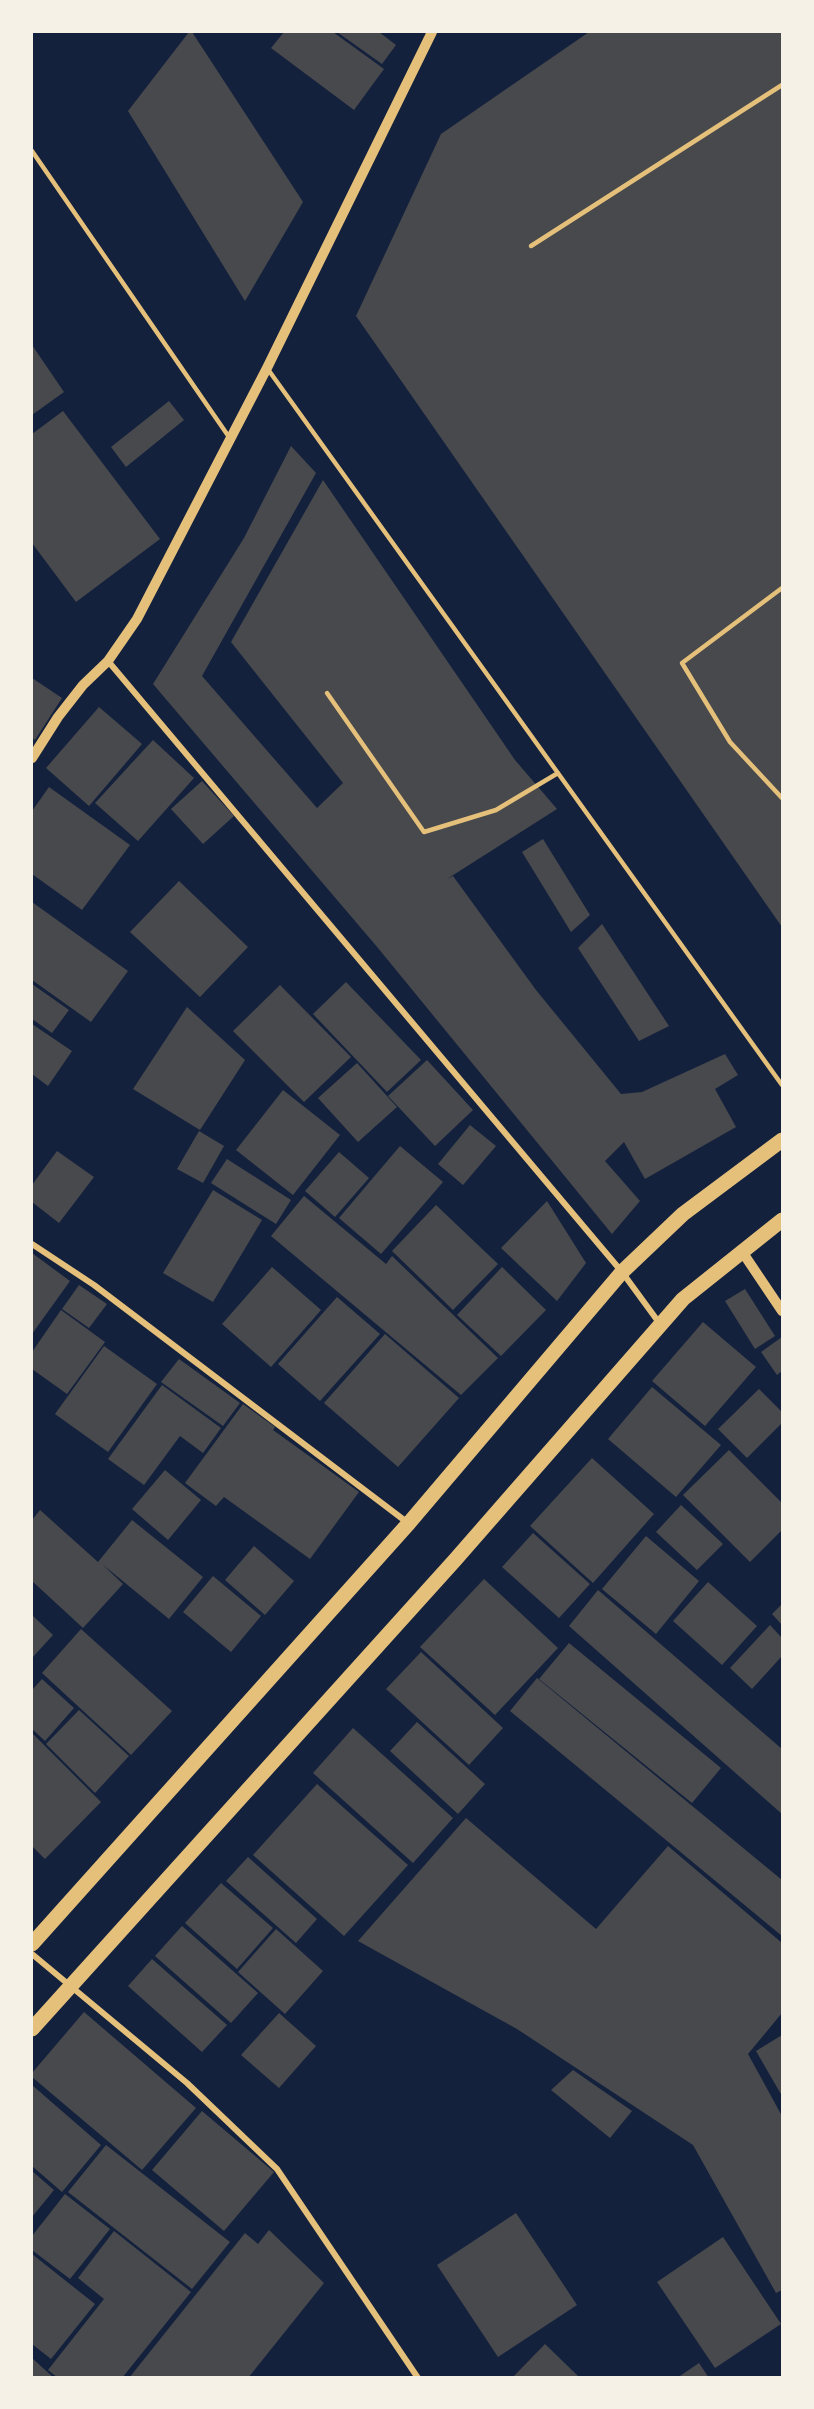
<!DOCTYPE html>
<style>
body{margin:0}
#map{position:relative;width:814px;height:2409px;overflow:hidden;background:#14213d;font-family:"Titillium Web",sans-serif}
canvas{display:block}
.frame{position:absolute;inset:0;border:33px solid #f6f1e7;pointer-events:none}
</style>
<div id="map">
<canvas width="814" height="2409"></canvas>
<div class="frame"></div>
</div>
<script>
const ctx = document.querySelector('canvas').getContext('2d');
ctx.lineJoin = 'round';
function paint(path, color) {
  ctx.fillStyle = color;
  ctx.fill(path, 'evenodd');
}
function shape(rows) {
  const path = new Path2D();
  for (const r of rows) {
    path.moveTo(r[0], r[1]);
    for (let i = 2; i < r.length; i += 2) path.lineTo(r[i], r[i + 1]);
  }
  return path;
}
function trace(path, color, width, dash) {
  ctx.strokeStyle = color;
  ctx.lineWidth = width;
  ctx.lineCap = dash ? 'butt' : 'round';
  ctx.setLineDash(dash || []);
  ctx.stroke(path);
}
const building = shape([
 [189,32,192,32,303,202,245,301,128,111],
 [284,32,333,32,384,69,354,110,271,48],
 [337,32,379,32,396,45,382,64],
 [589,32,782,32,782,927,356,316,441,134],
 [32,345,64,392,32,415],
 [169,401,184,420,126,467,111,447],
 [63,411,160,539,76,602,32,543,32,434],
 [291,446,316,473,202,676,317,808,343,783,231,642,323,480,515,760,557,809,447,879,453,876,536,990,621,1094,642,1092,725,1054,738,1075,715,1089,736,1127,645,1179,624,1142,605,1161,640,1201,612,1234,378,948,153,684,244,538],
 [32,678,62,698,35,740,32,738],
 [99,707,142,744,89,806,46,768],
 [153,740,194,778,138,841,95,803],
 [202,781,234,816,203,844,171,809],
 [49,787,130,845,82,910,32,874,32,811],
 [543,839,590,915,571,932,522,852],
 [179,881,248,947,200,997,130,932],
 [32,902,128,971,91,1022,32,980],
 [602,924,669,1026,639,1041,578,948],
 [346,982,421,1060,387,1092,313,1014],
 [32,984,69,1010,52,1033,32,1019],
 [280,985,351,1057,304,1102,233,1031],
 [187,1007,245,1060,200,1130,133,1089],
 [32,1024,72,1051,48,1086,32,1074],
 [427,1060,473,1110,435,1146,388,1096],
 [357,1063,397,1107,358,1142,318,1098],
 [283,1090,340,1135,293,1195,236,1150],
 [470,1125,496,1146,463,1185,438,1164],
 [199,1131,224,1146,203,1183,177,1169],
 [400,1146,443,1182,381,1254,339,1218],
 [57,1151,94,1177,59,1223,32,1202,32,1185],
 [339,1152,369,1178,335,1217,305,1191],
 [227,1159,291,1200,276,1224,211,1183],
 [213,1190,262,1220,213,1302,163,1273],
 [304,1196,386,1264,392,1256,498,1358,461,1395,271,1236],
 [547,1201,586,1263,557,1301,501,1248],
 [436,1205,498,1264,453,1310,392,1251],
 [32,1253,70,1281,32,1334],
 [272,1267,321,1310,271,1367,222,1324],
 [502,1267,546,1310,501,1356,457,1315],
 [79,1285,107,1304,89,1328,62,1309],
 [745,1289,775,1336,755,1349,725,1301],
 [337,1297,380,1334,320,1401,278,1364],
 [61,1310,105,1342,67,1394,32,1369,32,1352],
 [703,1322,756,1367,705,1426,652,1381],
 [385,1334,459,1398,398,1467,324,1403],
 [782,1337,782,1371,777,1375,761,1352],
 [104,1346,157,1384,108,1452,55,1414],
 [179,1359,240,1403,223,1426,161,1382],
 [162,1385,221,1428,203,1453,180,1436,144,1485,108,1459],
 [652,1387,721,1445,676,1497,608,1439],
 [759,1389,782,1412,782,1423,747,1458,718,1429],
 [243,1404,275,1427,273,1430,359,1492,310,1559,224,1497,216,1506,185,1483],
 [729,1450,782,1503,782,1530,750,1562,683,1495],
 [592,1458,654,1514,593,1583,530,1526],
 [165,1470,201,1500,168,1540,132,1509],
 [681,1505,723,1544,697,1570,656,1532],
 [40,1510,98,1562,132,1520,203,1577,169,1619,102,1564,123,1584,83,1628,32,1581,32,1520],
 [533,1533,590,1584,559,1618,502,1567],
 [646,1536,699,1581,656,1634,602,1589],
 [254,1546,294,1581,265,1615,225,1580],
 [213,1576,261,1616,231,1652,183,1612],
 [484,1579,558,1648,495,1715,420,1647],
 [708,1582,757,1626,722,1665,673,1621],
 [598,1590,782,1749,782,1814,569,1626],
 [782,1604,782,1625,772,1614],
 [32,1615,53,1635,32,1658],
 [770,1625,782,1638,782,1656,752,1689,730,1668],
 [81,1629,172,1711,131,1755,42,1673],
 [569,1643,721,1768,692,1803,539,1679],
 [421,1652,503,1728,469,1765,386,1689],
 [537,1678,782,1880,782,1936,510,1711],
 [42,1679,74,1708,45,1741,32,1729,32,1690],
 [79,1710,129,1756,95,1793,46,1744],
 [417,1722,485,1784,458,1814,390,1751],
 [353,1728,453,1818,413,1863,313,1773],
 [32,1733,101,1802,45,1859,32,1846],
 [317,1784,408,1865,344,1936,253,1855],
 [466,1818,596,1929,668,1846,782,1943,782,2013,748,2054,782,2116,782,2290,776,2293,693,2145,517,2029,358,1941],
 [248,1857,317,1919,296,1943,226,1881],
 [221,1883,273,1928,237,1969,185,1923],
 [182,1926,258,1993,231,2023,155,1956],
 [276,1929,323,1971,285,2014,238,1972],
 [152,1959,227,2025,202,2052,128,1986],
 [84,2012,196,2108,142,2170,32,2077,32,2073],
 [279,2013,316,2046,279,2088,241,2055],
 [782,2035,782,2096,756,2051],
 [573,2070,632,2111,610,2138,551,2090],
 [32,2085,101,2145,62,2192,32,2166],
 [202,2111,274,2172,224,2231,152,2170],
 [106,2145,230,2242,192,2289,68,2192],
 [32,2171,54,2190,32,2217],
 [65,2194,110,2229,70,2279,32,2250,32,2236],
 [516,2213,577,2305,498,2357,437,2265],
 [269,2230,324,2283,248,2378,129,2378,245,2233,258,2244],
 [114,2231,191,2292,122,2378,58,2378,48,2370,104,2299,78,2278],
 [723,2237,781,2324,715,2368,657,2282],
 [32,2254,95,2304,51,2359,32,2344],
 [545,2344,578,2376,512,2378],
 [32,2358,54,2378,32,2378],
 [699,2363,709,2378,677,2378]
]);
const service = shape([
 [32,151,229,437],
 [531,246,782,85],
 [267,368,782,1085],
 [782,588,682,663,730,742,782,798],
 [327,693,424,832,496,810,558,773]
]);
const minor = shape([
 [108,661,622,1272,660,1324],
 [32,1244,94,1285,408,1523],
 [32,1954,187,2083,277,2169,418,2378]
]);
const tertiary = shape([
 [32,758,58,717,83,685,108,661,137,619,267,368,432,32],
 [741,1250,782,1311]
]);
const primary = shape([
 [32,1944,409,1523,622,1272,683,1214,782,1140],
 [32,2029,455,1560,683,1299,782,1220]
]);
paint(building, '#48494c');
trace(service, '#e5c07b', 4.5);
trace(minor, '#e5c07b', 6);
trace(tertiary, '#e5c07b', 10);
trace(primary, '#e5c07b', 15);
</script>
